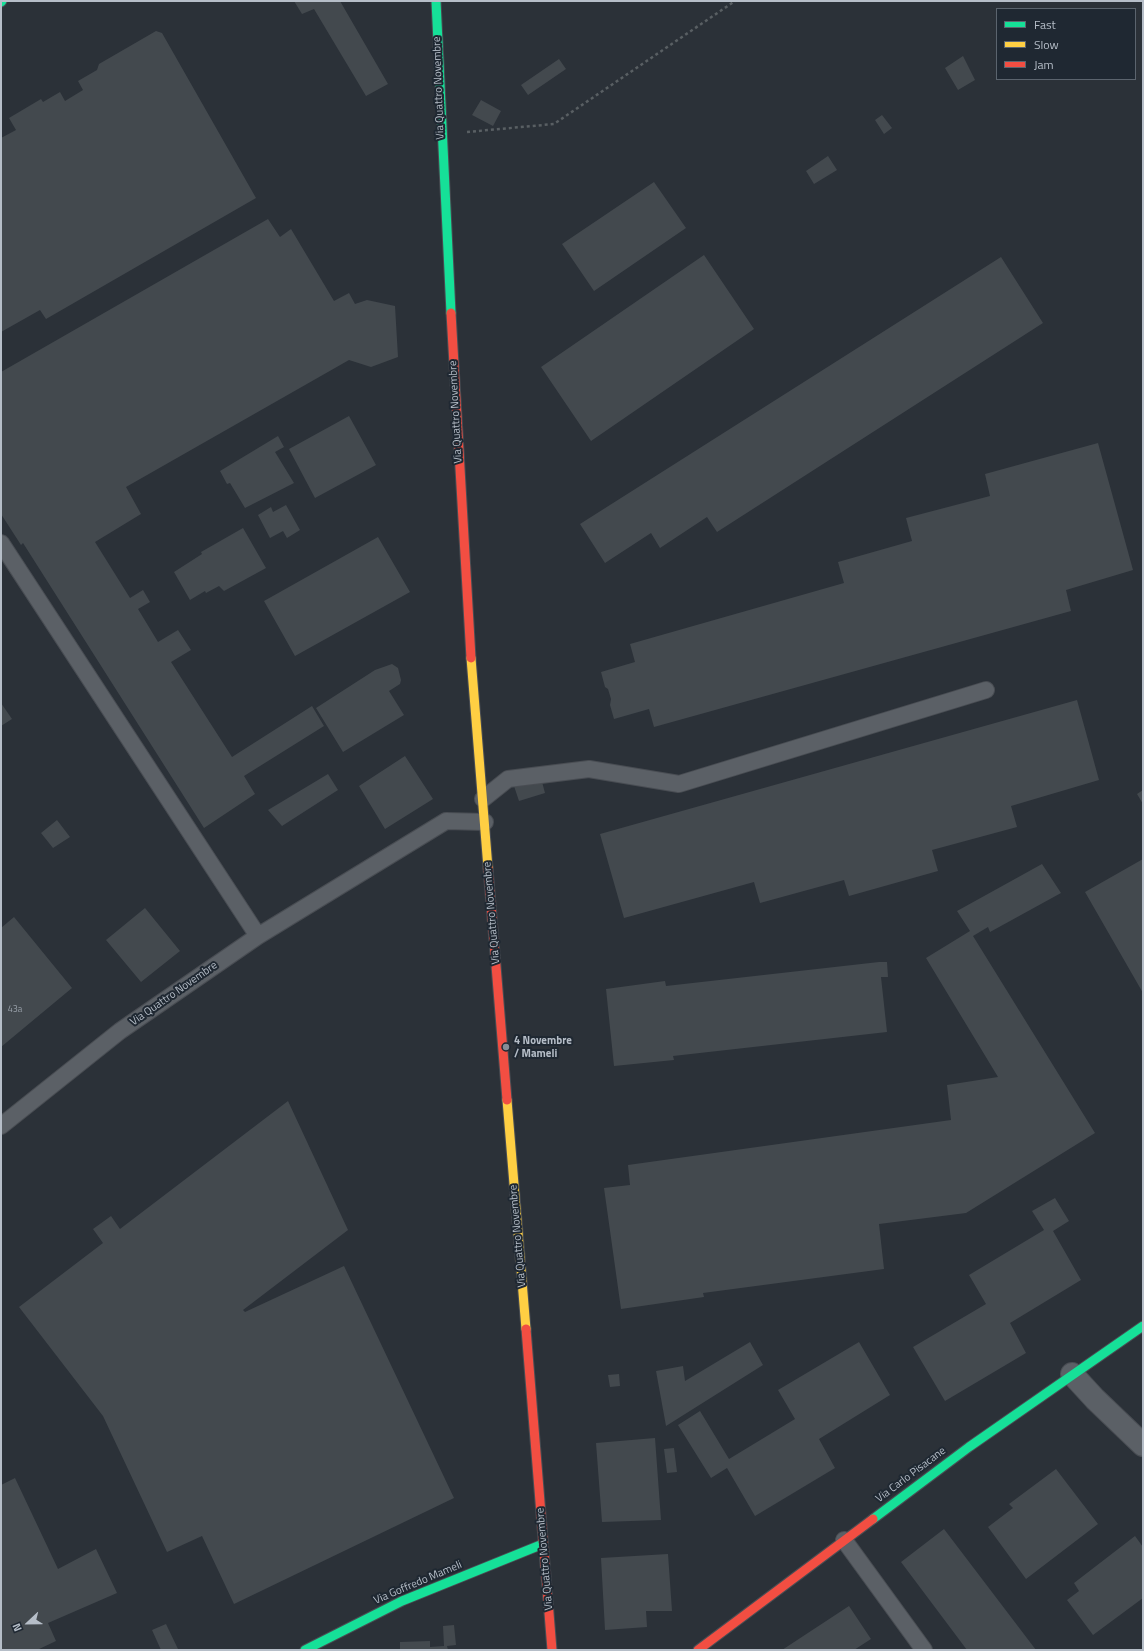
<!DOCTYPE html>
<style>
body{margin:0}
#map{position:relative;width:1144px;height:1651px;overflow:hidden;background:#2b3138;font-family:"Titillium Web",sans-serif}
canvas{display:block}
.frame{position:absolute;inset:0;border:2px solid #b6bec8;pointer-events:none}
.legend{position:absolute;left:996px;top:8px;width:140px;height:72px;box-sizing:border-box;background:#1f2832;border:1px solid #5b646e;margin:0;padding:5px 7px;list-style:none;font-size:12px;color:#b6bec8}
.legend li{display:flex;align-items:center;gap:8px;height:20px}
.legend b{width:20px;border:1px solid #5b646e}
.north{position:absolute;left:8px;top:1603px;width:40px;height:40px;-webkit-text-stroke:3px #1f2832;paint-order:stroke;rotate:248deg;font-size:11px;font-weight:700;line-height:16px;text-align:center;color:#b6bec8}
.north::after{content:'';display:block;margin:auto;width:14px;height:18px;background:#b6bec8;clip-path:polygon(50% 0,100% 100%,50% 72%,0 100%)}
</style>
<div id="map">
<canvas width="1144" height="1651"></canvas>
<div class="frame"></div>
<ul class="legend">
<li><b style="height:5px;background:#16e098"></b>Fast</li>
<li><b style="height:5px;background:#ffcf43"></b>Slow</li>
<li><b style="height:5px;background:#f24e42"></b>Jam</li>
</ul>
<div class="north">N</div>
</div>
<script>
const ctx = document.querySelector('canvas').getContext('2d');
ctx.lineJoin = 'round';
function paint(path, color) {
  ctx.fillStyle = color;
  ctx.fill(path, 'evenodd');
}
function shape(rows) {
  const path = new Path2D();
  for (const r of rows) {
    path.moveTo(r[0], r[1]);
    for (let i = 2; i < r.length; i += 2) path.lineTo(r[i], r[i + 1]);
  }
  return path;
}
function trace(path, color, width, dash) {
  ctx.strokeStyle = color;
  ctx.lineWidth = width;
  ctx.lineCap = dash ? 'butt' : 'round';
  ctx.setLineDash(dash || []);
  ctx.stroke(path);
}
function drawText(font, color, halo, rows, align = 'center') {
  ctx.font = font + ' "Titillium Web",sans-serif';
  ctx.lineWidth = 4;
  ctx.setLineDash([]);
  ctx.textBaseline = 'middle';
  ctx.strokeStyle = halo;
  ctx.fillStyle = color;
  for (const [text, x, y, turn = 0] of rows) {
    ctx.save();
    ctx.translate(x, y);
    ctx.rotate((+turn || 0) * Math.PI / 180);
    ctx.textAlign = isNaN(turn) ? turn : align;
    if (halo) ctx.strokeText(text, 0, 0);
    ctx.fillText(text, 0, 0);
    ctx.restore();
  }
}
const building = shape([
 [294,1,340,1,388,84,366,96,314,9,302,14],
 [156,31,162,33,256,198,46,319,40,310,1,332,1,138,16,130,9,118,41,99,43,102,60,92,65,101,83,90,78,81,97,70,99,64],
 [963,56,975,80,958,90,945,68],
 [559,59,566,69,528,95,521,85],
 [481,100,501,111,493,126,472,115],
 [882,115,892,128,884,134,875,120],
 [828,156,837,170,814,184,806,171],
 [654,182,686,228,594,291,562,244],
 [268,219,280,237,291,229,334,301,349,293,355,304,367,300,395,306,398,357,371,367,349,360,126,487,141,514,95,542,130,598,143,590,150,602,138,609,158,642,178,630,191,650,171,662,232,757,312,706,324,726,244,776,255,794,204,828,23,543,21,545,1,514,1,372],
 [704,255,754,329,591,441,541,367],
 [1001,257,1043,323,717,532,707,517,660,548,651,533,605,563,580,524],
 [349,416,376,465,315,498,289,449],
 [278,436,284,447,275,452,294,483,245,508,230,483,227,484,220,471],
 [1098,443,1133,570,1066,590,1071,611,654,727,649,709,614,719,610,705,611,699,608,689,605,687,601,672,635,662,630,644,844,583,838,562,912,541,906,518,990,496,985,474],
 [286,505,300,530,287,538,283,531,270,538,258,515,271,507,273,512],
 [243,528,266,568,224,591,219,586,206,593,205,591,190,600,174,572,202,554,201,552],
 [378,537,410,592,295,656,264,601],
 [392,664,398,668,401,680,400,684,389,691,404,715,343,752,316,708,375,670],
 [1077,700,1099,780,1011,806,1017,827,932,850,938,871,849,896,844,880,760,903,754,882,624,918,600,834],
 [1,703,12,719,1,726],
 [405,756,433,799,385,829,359,786],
 [328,774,338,790,282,826,268,810],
 [541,778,545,793,519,801,514,786],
 [1143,790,1143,804,1137,794],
 [57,820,70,837,53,848,41,833],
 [1143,859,1143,993,1085,892],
 [1042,864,1061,893,990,932,988,927,973,936,1095,1133,966,1213,879,1224,884,1269,703,1293,704,1297,621,1309,604,1188,630,1185,628,1165,951,1120,947,1085,998,1077,926,958,970,931,957,911],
 [145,908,180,951,141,982,106,940],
 [14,917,72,988,1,1047,1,928],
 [879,962,887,962,888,977,881,977,887,1032,673,1056,674,1060,614,1066,606,989,665,981,666,986],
 [288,1101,348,1230,243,1310,245,1312,344,1266,454,1498,234,1604,202,1536,167,1552,103,1416,19,1307,103,1243,93,1229,111,1216,120,1229],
 [1055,1198,1069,1221,1053,1231,1081,1280,1010,1323,1026,1353,945,1401,913,1347,986,1304,969,1275,1044,1230,1032,1211],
 [750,1342,763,1365,666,1426,656,1371,683,1366,685,1381],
 [859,1342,890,1395,819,1439,835,1468,755,1516,727,1468,711,1478,678,1425,700,1411,729,1459,795,1419,778,1390],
 [619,1374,620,1386,610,1387,608,1375],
 [655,1438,661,1520,602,1522,596,1443],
 [674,1448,677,1472,667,1473,664,1449],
 [1056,1469,1098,1524,1026,1579,988,1527,1013,1508,1009,1504],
 [15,1478,58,1569,96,1549,117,1593,48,1623,56,1641,37,1650,1,1650,1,1485],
 [944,1529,1036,1650,967,1650,901,1562],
 [1135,1536,1143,1547,1143,1598,1093,1635,1067,1600,1079,1591,1074,1583],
 [668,1554,672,1611,646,1611,647,1627,605,1630,601,1558],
 [849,1606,871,1639,854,1650,782,1650],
 [166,1624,178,1649,175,1650,161,1650,152,1630],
 [454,1625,456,1645,447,1646,448,1650,400,1650,400,1642,430,1641,430,1647,444,1646,443,1626]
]);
const path = shape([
 [467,132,554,124,735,1]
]);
const lane = shape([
 [1,543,258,936],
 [483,799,508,779,589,769,679,784,986,690],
 [1,1126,120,1031,258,936,446,821,485,822],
 [844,1540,924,1650]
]);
const street = shape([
 [1072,1374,1095,1399,1143,1445]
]);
const fast = shape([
 [436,1,451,313],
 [1,2,2,1],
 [873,1519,969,1447,1143,1326],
 [305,1650,402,1601,543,1544]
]);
const slow = shape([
 [471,658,488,868],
 [507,1100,526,1329]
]);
const jam = shape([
 [451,313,471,658],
 [488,868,507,1100],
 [526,1329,552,1650],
 [698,1650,873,1519]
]);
const markers = [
 [506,1047,4,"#858d96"]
];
const numberNames = [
 ["43a",15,1010]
];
const streetNames = [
 ["Via Quattro Novembre",439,88,-92],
 ["Via Quattro Novembre",456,412,-93],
 ["Via Quattro Novembre",492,913,-95],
 ["Via Quattro Novembre",174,994,-35],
 ["Via Quattro Novembre",518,1236,-95],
 ["Via Carlo Pisacane",911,1475,-37],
 ["Via Quattro Novembre",545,1559,-95],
 ["Via Goffredo Mameli",418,1583,-23]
];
const poiNames = [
 ["4 Novembre",514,1041],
 ["/ Mameli",514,1054]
];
paint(building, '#43494e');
trace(lane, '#494d53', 18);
trace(street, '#494d53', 24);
trace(fast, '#494d53', 11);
trace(slow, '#494d53', 11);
trace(jam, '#494d53', 11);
trace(path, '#595f63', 2.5, [3, 3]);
trace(lane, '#5b6066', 16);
trace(street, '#5b6066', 22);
trace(fast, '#16e098', 9);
trace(slow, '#ffcf43', 9);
trace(jam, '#f24e42', 9);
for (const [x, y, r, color] of markers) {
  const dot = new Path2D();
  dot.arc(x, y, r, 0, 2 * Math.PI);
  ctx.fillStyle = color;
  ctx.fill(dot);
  trace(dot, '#1f2832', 1.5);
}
drawText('9px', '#99a1aa', null, numberNames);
drawText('11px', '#b6bec8', '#1f2832', streetNames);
drawText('bold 11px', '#b6bec8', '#1f2832', poiNames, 'left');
</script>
